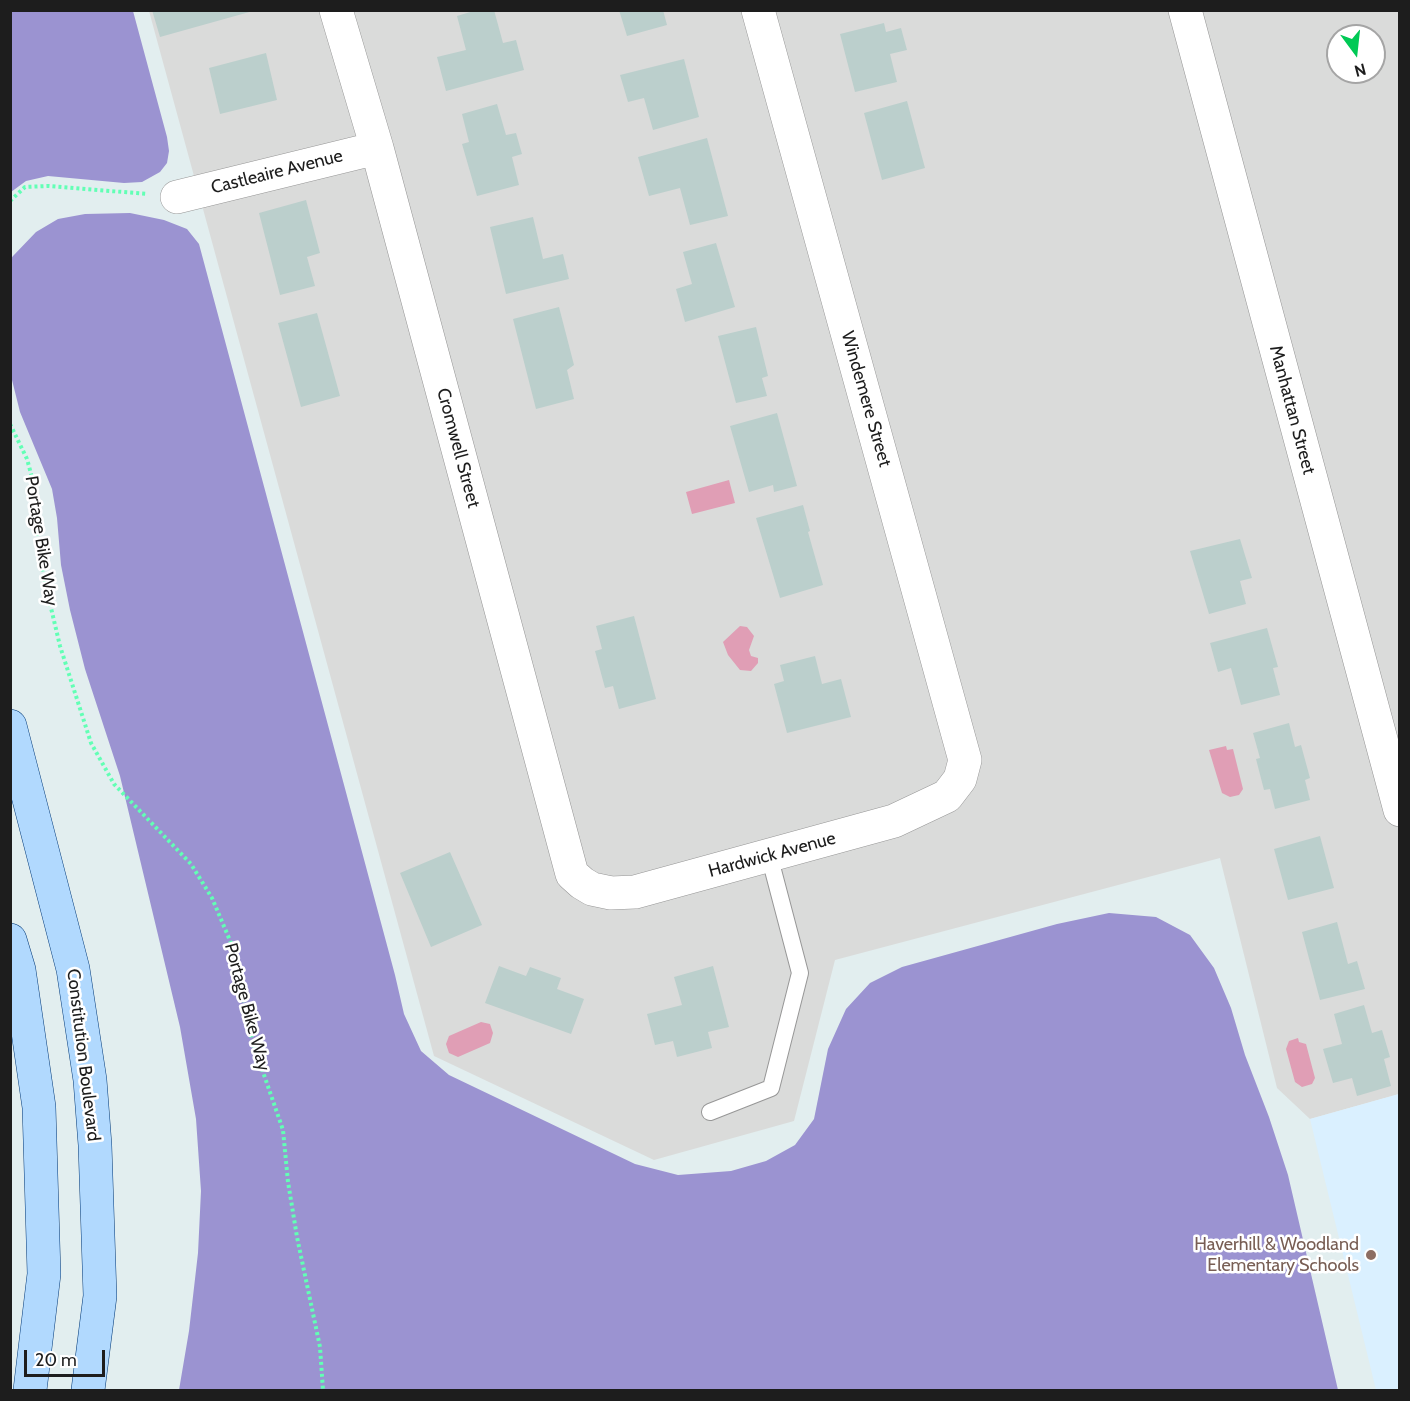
<!DOCTYPE html>
<style>
body{margin:0}
#map{position:relative;width:1410px;height:1401px;overflow:hidden;background:#e2eeef;font-family:Cabin,sans-serif}
canvas{display:block}
.frame{position:absolute;inset:0;border:12px solid #1d1d1d;pointer-events:none}
.north{position:absolute;left:1326px;top:24px;width:60px;height:60px;box-sizing:border-box;background:#fff;border:2px solid #a5a5a5;border-radius:50%;rotate:165deg;font-size:16px;font-weight:700;line-height:24px;text-align:center;color:#1d1d1d}
.north::after{content:'';display:block;margin:auto;width:21px;height:27px;background:#00c955;clip-path:polygon(50% 0,100% 100%,50% 72%,0 100%)}
.scale{position:absolute;left:24px;top:1350px;width:81px;height:27px;box-sizing:border-box;border:3px solid #1d1d1d;border-top:0;padding-left:8px;font-size:18px;line-height:21px;white-space:nowrap;color:#1d1d1d;-webkit-text-stroke:4px #fff;paint-order:stroke}
</style>
<div id="map">
<canvas width="1410" height="1401"></canvas>
<div class="frame"></div>
<div class="north">N</div>
<div class="scale">20 m</div>
</div>
<script>
const ctx = document.querySelector('canvas').getContext('2d');
ctx.lineJoin = 'round';
function paint(path, color) {
  ctx.fillStyle = color;
  ctx.fill(path, 'evenodd');
}
function shape(rows) {
  const path = new Path2D();
  for (const r of rows) {
    path.moveTo(r[0], r[1]);
    for (let i = 2; i < r.length; i += 2) path.lineTo(r[i], r[i + 1]);
  }
  return path;
}
function trace(path, color, width, dash) {
  ctx.strokeStyle = color;
  ctx.lineWidth = width;
  ctx.lineCap = dash ? 'butt' : 'round';
  ctx.setLineDash(dash || []);
  ctx.stroke(path);
}
function drawText(font, color, halo, rows, align = 'center') {
  ctx.font = font + ' Cabin,sans-serif';
  ctx.lineWidth = 5;
  ctx.setLineDash([]);
  ctx.textBaseline = 'middle';
  ctx.strokeStyle = halo;
  ctx.fillStyle = color;
  for (const [text, x, y, turn = 0] of rows) {
    ctx.save();
    ctx.translate(x, y);
    ctx.rotate((+turn || 0) * Math.PI / 180);
    ctx.textAlign = isNaN(turn) ? turn : align;
    if (halo) ctx.strokeText(text, 0, 0);
    ctx.fillText(text, 0, 0);
    ctx.restore();
  }
}
const residential = shape([
 [149,11,1399,11,1399,1094,1310,1119,1277,1088,1220,858,835,960,794,1121,654,1160,434,1056],
 [1338,36,1374,36,1374,72,1338,72]
]);
const education = shape([
 [1399,1094,1399,1390,1376,1390,1310,1119]
]);
const forest = shape([
 [11,10,133,11,167,137,169,151,167,163,160,172,142,182,124,183,48,176,26,181,11,192],
 [130,213,164,220,187,229,199,244,395,975,404,1014,421,1051,449,1075,635,1164,678,1175,731,1171,766,1161,795,1145,814,1119,828,1049,846,1009,870,983,902,967,1057,924,1109,913,1156,917,1190,935,1214,968,1231,1008,1245,1055,1269,1117,1288,1175,1338,1390,179,1390,189,1331,198,1253,201,1191,196,1119,180,1027,120,776,85,669,70,610,61,565,57,518,52,489,20,412,11,376,10,260,13,256,36,232,58,219,85,214]
]);
const water = shape([
 [729,480,735,503,692,514,686,492],
 [740,626,747,627,754,636,749,650,751,656,758,658,758,663,751,671,740,670,728,655,723,642],
 [1226,746,1227,750,1233,749,1243,789,1239,795,1230,797,1222,793,1209,750],
 [481,1022,490,1024,493,1033,490,1043,458,1057,449,1053,446,1044,449,1036],
 [1298,1038,1299,1042,1306,1044,1315,1078,1312,1084,1302,1087,1295,1082,1286,1049,1289,1041]
]);
const building = shape([
 [152,10,253,10,253,11,160,37],
 [477,10,494,10,503,43,516,40,524,70,446,91,437,57,466,50,457,16],
 [619,10,663,10,667,25,627,36],
 [884,23,886,32,901,28,907,50,890,54,897,82,855,92,840,34],
 [266,53,277,100,220,114,209,68],
 [684,59,699,117,653,130,644,98,628,102,620,75],
 [907,101,925,168,882,180,864,113],
 [497,104,506,135,516,133,522,154,512,157,519,185,477,196,462,144,469,142,462,114],
 [707,138,728,216,690,225,680,188,649,196,638,157],
 [306,200,320,253,307,257,315,286,280,295,259,213],
 [533,217,543,259,563,254,569,279,506,294,490,227],
 [716,243,735,307,685,322,676,289,692,284,683,252],
 [559,307,574,365,567,370,574,399,536,409,513,319],
 [317,313,340,396,301,407,278,323],
 [756,327,768,376,762,378,767,396,736,403,718,336],
 [777,413,797,486,774,492,773,485,749,492,730,426],
 [803,505,810,531,808,532,823,585,780,598,756,518],
 [1240,539,1252,578,1240,581,1246,604,1209,614,1190,551],
 [634,616,656,699,619,709,613,686,605,688,595,651,602,649,596,626],
 [1267,628,1278,667,1273,668,1280,695,1241,705,1231,668,1218,672,1210,643],
 [815,656,822,684,841,679,851,717,787,733,774,684,784,681,780,665],
 [1289,723,1295,747,1301,745,1310,778,1305,780,1310,800,1275,809,1270,789,1264,790,1256,759,1260,758,1253,733],
 [1320,836,1334,888,1288,900,1274,849],
 [450,852,482,925,431,947,400,873],
 [1337,922,1348,964,1357,961,1365,989,1320,1000,1302,932],
 [499,966,526,976,530,967,561,978,557,989,584,999,571,1034,485,1003],
 [713,966,729,1027,708,1032,712,1048,677,1057,673,1041,655,1045,647,1014,682,1005,674,977],
 [1364,1005,1372,1033,1382,1030,1390,1057,1384,1059,1391,1086,1357,1096,1352,1078,1333,1083,1323,1049,1342,1044,1334,1014]
]);
const path = shape([
 [10,201,25,187,48,186,148,194],
 [10,424,27,459,36,492,37,536,47,591,60,646,91,743,114,784,191,864,212,898,234,950,252,1040,283,1130,288,1182,297,1237,320,1347,323,1390]
]);
const lane = shape([
 [710,1112,771,1088,800,973,769,855]
]);
const street = shape([
 [336,10,377,148,572,874,582,883,592,889,611,893,635,892,894,821,947,796,960,779,965,760,758,10],
 [1185,10,1400,810],
 [177,197,377,148]
]);
const secondary = shape([
 [10,726,73,969,90,1080,95,1145,100,1296,88,1390],
 [10,940,19,970,39,1107,44,1274,30,1390]
]);
const markers = [
 [1371,1255,6,"#8d6e63"]
];
const streetNames = [
 ["Castleaire Avenue",277,172,-14],
 ["Windemere Street",866,399,74],
 ["Manhattan Street",1292,410,75],
 ["Cromwell Street",458,448,75],
 ["Portage Bike Way",41,541,81],
 ["Hardwick Avenue",772,855,-15],
 ["Portage Bike Way",247,1007,75],
 ["Constitution Boulevard",83,1055,83]
];
const educationNames = [
 ["Haverhill & Woodland",1359,1245],
 ["Elementary Schools",1359,1266]
];
paint(residential, '#dadbda');
paint(education, '#daf0ff');
paint(forest, '#9b93d1');
paint(water, '#e09eb5');
paint(building, '#bbcfcc');
trace(lane, '#979797', 18);
trace(street, '#979797', 34);
trace(secondary, '#003877', 34);
trace(path, '#62ffb5', 4, [3, 3]);
trace(lane, '#fff', 16);
trace(street, '#fff', 33);
trace(secondary, '#b1d9fe', 33);
for (const [x, y, r, color] of markers) {
  const dot = new Path2D();
  dot.arc(x, y, r, 0, 2 * Math.PI);
  ctx.fillStyle = color;
  ctx.fill(dot);
  trace(dot, '#fff', 2);
}
drawText('18px', '#1d1d1d', '#fff', streetNames);
drawText('18px', '#785e54', '#fff', educationNames, 'right');
</script>
